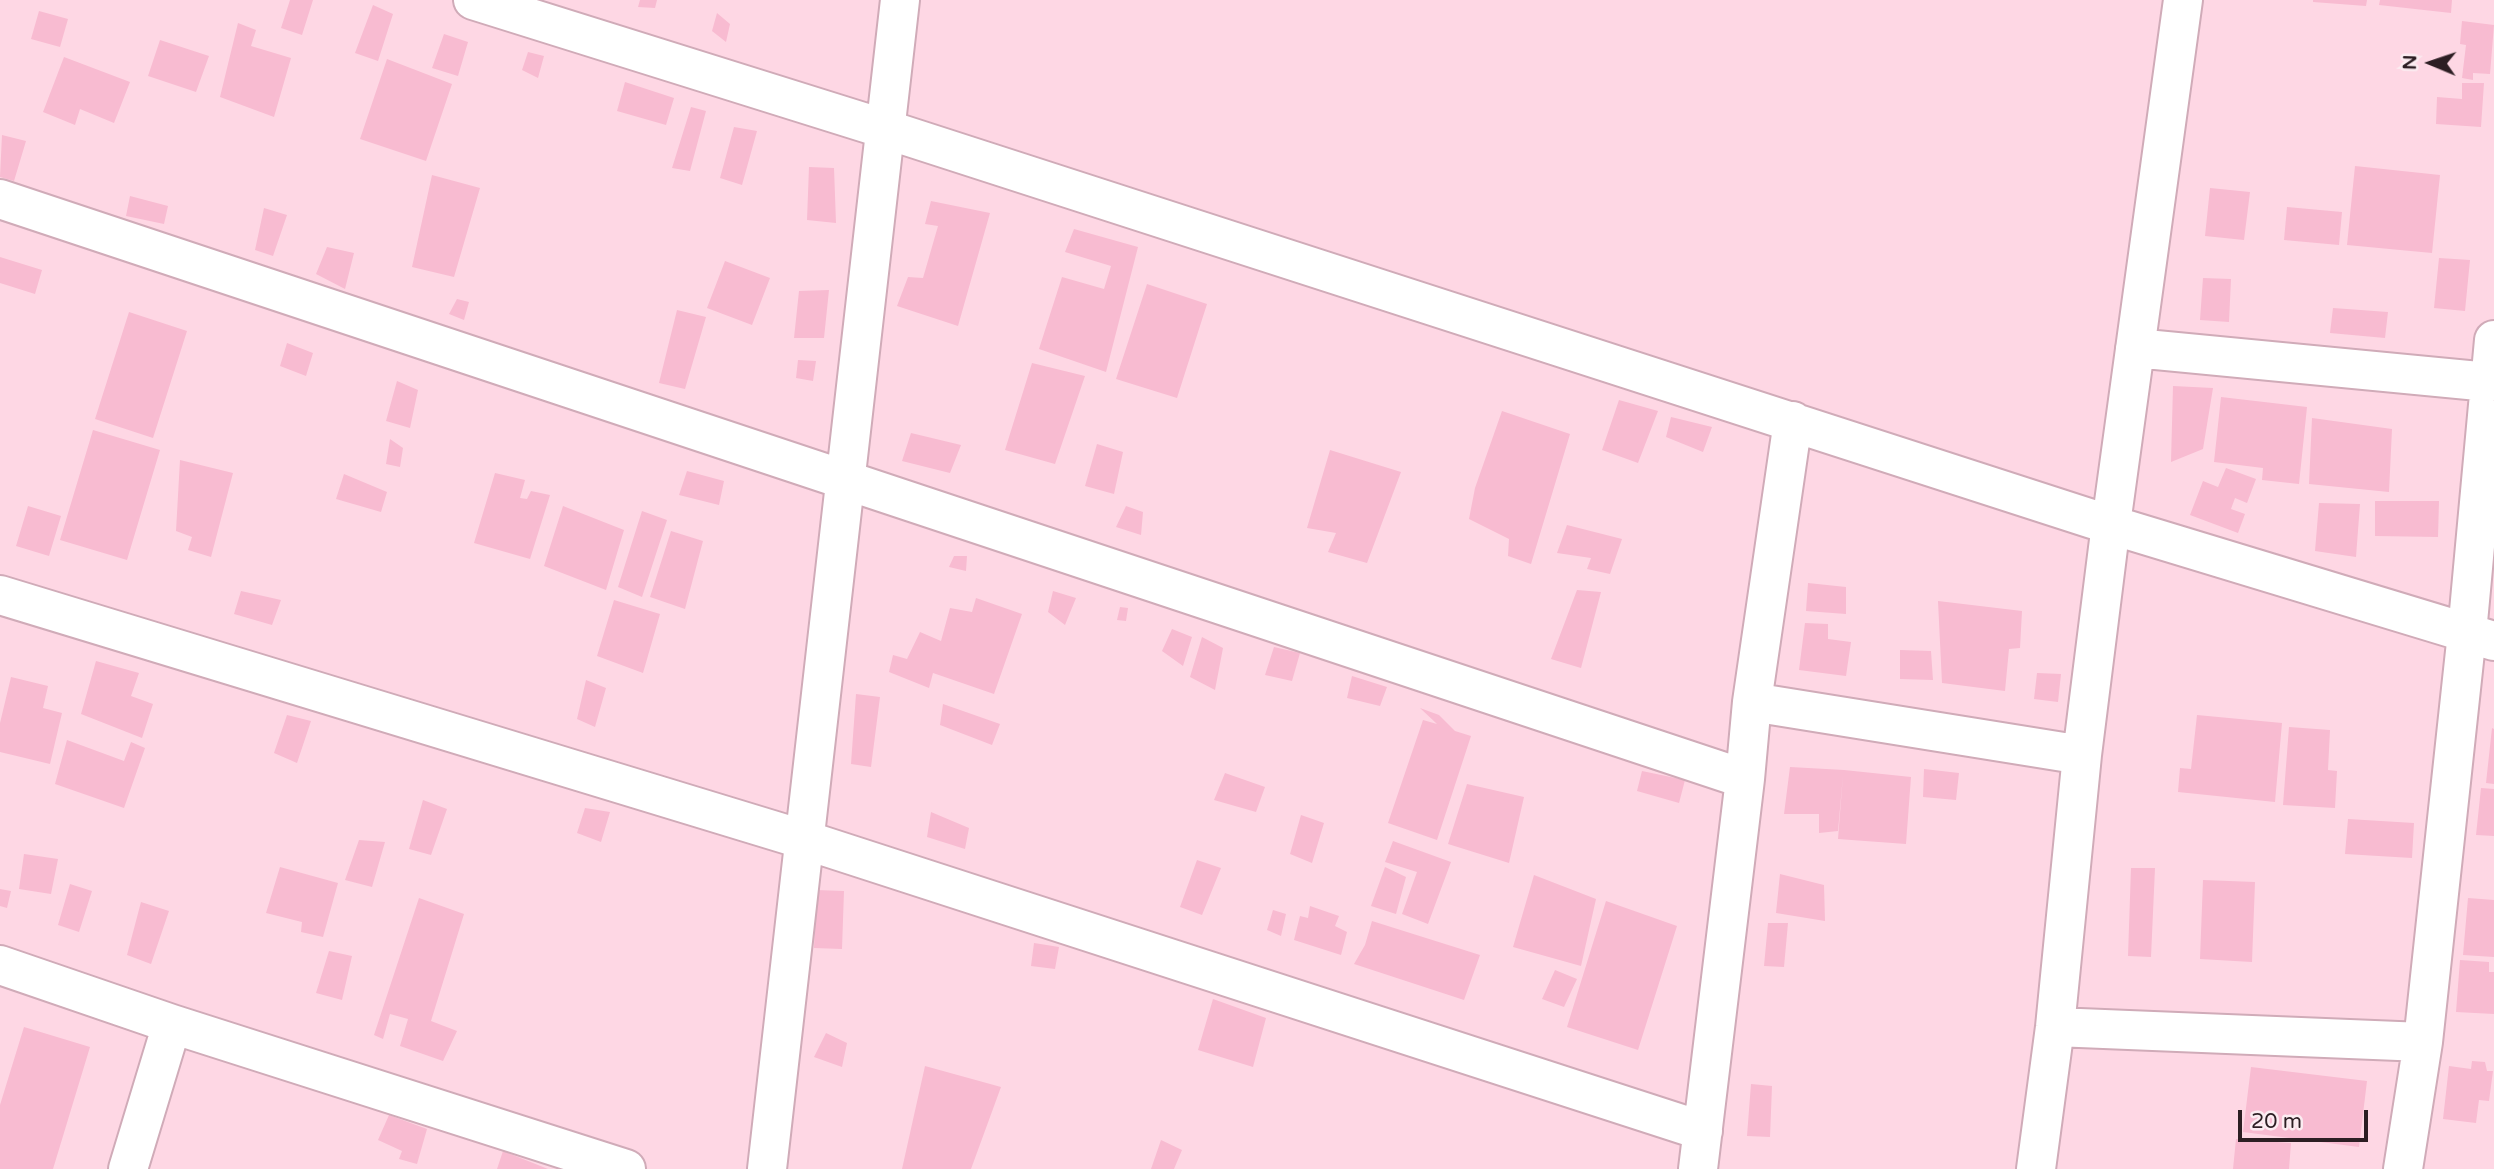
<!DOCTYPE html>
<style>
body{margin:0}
#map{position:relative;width:2494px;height:1169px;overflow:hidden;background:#fed7e4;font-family:"Varela Round",sans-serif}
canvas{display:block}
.north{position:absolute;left:2396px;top:28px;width:70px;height:70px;-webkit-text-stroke:5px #fbecf1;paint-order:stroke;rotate:272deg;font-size:19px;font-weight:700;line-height:28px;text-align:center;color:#2c1e23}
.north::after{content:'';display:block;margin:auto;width:24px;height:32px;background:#2c1e23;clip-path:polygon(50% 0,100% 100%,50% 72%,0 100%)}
.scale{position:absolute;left:2238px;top:1110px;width:130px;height:32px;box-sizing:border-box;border:4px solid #2c1e23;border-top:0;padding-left:9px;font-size:21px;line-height:24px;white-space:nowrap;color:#2c1e23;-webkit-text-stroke:5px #fbecf1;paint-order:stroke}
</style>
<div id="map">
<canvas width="2494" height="1169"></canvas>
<div class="north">N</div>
<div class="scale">20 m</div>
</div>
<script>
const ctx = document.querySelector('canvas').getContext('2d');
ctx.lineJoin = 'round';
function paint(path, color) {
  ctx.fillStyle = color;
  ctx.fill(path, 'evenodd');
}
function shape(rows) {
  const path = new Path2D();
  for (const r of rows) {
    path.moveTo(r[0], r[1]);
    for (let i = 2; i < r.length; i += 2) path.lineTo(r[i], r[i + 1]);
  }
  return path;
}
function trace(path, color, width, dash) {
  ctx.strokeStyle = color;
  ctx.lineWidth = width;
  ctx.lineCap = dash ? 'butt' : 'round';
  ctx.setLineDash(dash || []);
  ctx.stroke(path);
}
const building = shape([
 [290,0,313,0,302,35,281,28],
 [640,0,657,0,655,8,638,7],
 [2313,0,2367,0,2366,6,2313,2],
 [2380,0,2452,0,2451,13,2379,5],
 [373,5,393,14,378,61,355,53],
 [39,11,68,19,60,47,31,39],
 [717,13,730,24,726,42,712,31],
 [2462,21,2494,25,2490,74,2473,73,2473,80,2462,78,2466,45,2460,44],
 [238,23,256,30,251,46,291,58,274,117,220,97],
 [444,34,468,42,458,76,432,68],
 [160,40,209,56,196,92,148,76],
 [528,52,544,56,538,78,522,70],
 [64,57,130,82,114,123,80,109,75,125,43,112],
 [387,59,452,84,426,161,360,139],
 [625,82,674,98,666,125,617,111],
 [2462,83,2484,83,2481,127,2436,124,2437,97,2462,99],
 [691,107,706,111,690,171,672,168],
 [734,127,757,131,742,185,720,178],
 [2,135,26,141,14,181,0,177],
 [2355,166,2440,175,2432,253,2347,245],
 [809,167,834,168,836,223,807,220],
 [432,175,480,188,454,277,412,267],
 [2210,188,2250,192,2244,240,2205,236],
 [130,196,168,206,164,224,126,216],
 [931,201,990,213,958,326,897,306,908,277,923,278,938,226,925,224],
 [2287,207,2342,212,2339,245,2284,240],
 [264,208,287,215,273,256,255,250],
 [1074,229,1138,247,1106,372,1039,349,1062,277,1104,289,1111,266,1065,252],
 [327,247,354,253,345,289,316,274],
 [0,257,42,270,35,294,0,283],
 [2439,258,2470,260,2465,311,2434,308],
 [725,261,770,278,752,325,707,308],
 [2203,278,2231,279,2229,322,2200,320],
 [1147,284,1207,304,1177,398,1116,379],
 [829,290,824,338,794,338,799,291],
 [457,299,469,302,464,320,449,314],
 [2333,308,2388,312,2385,338,2330,333],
 [677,310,706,317,685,389,659,383],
 [129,312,187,331,153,438,95,419],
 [287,343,313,353,306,376,280,366],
 [798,360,816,361,813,381,796,378],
 [1032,363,1085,376,1055,464,1005,450],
 [397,381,418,390,410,428,386,421],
 [2173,386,2213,388,2203,449,2171,462],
 [2221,397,2307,407,2299,484,2262,480,2263,468,2214,462],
 [1619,400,1658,411,1638,463,1602,450],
 [1502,411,1570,434,1531,564,1508,556,1509,539,1469,519,1475,488],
 [1671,417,1712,427,1703,452,1666,437],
 [2312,418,2392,429,2389,492,2309,484],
 [93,430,160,450,127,560,60,540],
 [911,433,961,445,950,473,902,461],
 [390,439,403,448,400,467,386,464],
 [1097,444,1123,452,1114,494,1085,486],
 [1330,450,1401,472,1367,563,1328,552,1336,533,1307,528],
 [180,460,233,473,211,557,188,550,192,537,176,531],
 [2226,468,2256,479,2247,503,2235,498,2231,509,2245,514,2238,533,2190,515,2203,481,2218,487],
 [687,471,724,481,719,505,679,495],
 [495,473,525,480,520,498,527,499,531,491,550,495,530,559,474,543],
 [344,474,387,492,381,512,336,499],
 [2375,501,2439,501,2438,537,2375,536],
 [2319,503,2360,504,2356,557,2315,551],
 [28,506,61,516,49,556,16,546],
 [563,506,624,530,606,590,544,566],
 [1126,506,1143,512,1141,535,1116,527],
 [642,511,667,520,642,597,618,587],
 [1567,525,1622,539,1610,574,1587,569,1591,558,1557,553],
 [671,531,703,541,685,609,650,597],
 [954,556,967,556,966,571,949,567],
 [1808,583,1846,587,1846,614,1806,611],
 [1577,590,1601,592,1581,668,1551,659],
 [241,591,281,600,272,625,234,614],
 [1053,591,1076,598,1065,625,1048,612],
 [976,598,1022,614,994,694,933,673,929,688,889,672,893,655,907,659,920,632,941,641,950,608,972,612],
 [614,600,660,614,643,673,597,656],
 [1938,601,2022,611,2020,648,2009,649,2005,691,1942,683],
 [1120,607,1128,608,1126,621,1117,620],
 [1805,623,1828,624,1828,639,1851,642,1846,676,1799,670],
 [1172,629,1192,637,1183,666,1162,651],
 [1202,637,1223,648,1215,690,1190,677],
 [1274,647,1300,653,1292,681,1265,675],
 [1900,650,1931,651,1933,680,1900,679],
 [96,661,139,673,131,696,153,704,142,738,81,714],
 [2037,673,2061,674,2058,702,2034,699],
 [1352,676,1387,687,1380,706,1347,698],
 [11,677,48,686,43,708,62,713,50,764,0,752,0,723],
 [586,680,606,688,595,727,577,719],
 [856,694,880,697,871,767,851,764],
 [943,704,1000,724,992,745,940,725],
 [1420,708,1439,715,1455,731,1471,736,1437,840,1388,823,1423,720,1437,724],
 [287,715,311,721,297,763,274,753],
 [2197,715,2282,723,2275,802,2178,792,2180,768,2191,769],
 [2289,727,2330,730,2328,770,2337,771,2335,808,2283,805],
 [2492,728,2494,729,2494,784,2486,783],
 [67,740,124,761,131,742,145,748,124,808,55,784],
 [1790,767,1844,770,1911,777,1906,844,1838,839,1843,775,1838,831,1819,833,1819,814,1784,814],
 [1924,769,1959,773,1956,800,1923,797],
 [1642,771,1685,780,1679,803,1637,791],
 [1225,773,1265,787,1256,812,1214,800],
 [1467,784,1524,797,1509,863,1448,844],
 [2481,788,2494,789,2494,836,2476,835],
 [423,800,447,809,431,855,409,849],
 [585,808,610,812,601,842,577,833],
 [931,812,969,828,965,849,927,837],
 [1301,815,1324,823,1312,863,1290,854],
 [2348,819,2414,823,2412,858,2345,854],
 [359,840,385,842,372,887,345,880],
 [1393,841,1451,862,1428,924,1402,914,1417,872,1385,862],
 [24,854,58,859,51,894,19,889],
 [1197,860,1221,868,1202,915,1180,907],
 [280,867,338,883,323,937,301,932,302,922,266,913],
 [1385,867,1406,877,1396,914,1371,906],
 [2131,868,2155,868,2151,957,2128,956],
 [1780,874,1824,885,1825,921,1776,913],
 [1534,875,1596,899,1581,966,1513,947],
 [2203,880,2255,882,2252,962,2200,959],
 [70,884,92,891,79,932,58,925],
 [0,889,11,891,7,908,0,906],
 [816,890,844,891,842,949,814,948],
 [419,898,464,914,431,1021,457,1031,443,1061,400,1046,408,1019,390,1014,383,1039,374,1035],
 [2468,898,2494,900,2494,957,2463,955],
 [1606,901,1677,926,1638,1050,1567,1027],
 [141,902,169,911,151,964,127,955],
 [1310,906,1339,916,1335,926,1347,932,1341,955,1294,940,1300,916,1308,918],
 [1273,910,1286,914,1281,936,1267,930],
 [1372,921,1480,955,1464,1000,1354,964,1365,945],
 [1768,923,1788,923,1784,967,1764,966],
 [1034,943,1059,947,1055,969,1031,966],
 [329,951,352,956,342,1000,316,993],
 [2460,960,2489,962,2489,972,2494,972,2494,1014,2456,1012],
 [1555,970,1577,979,1564,1007,1542,999],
 [1213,999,1266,1018,1253,1067,1198,1050],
 [24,1027,90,1047,53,1169,0,1169,0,1105],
 [826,1033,847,1043,842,1067,814,1057],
 [2472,1061,2485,1062,2487,1071,2493,1071,2489,1101,2479,1100,2476,1123,2443,1119,2449,1066,2471,1069],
 [925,1066,1001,1087,971,1169,902,1169],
 [2251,1067,2367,1081,2359,1147,2243,1132],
 [1751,1084,1772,1086,1770,1137,1747,1136],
 [389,1115,427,1129,417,1164,399,1159,402,1151,378,1140],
 [2236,1139,2291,1143,2289,1169,2233,1169],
 [1161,1140,1182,1150,1174,1169,1151,1169],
 [503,1151,548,1169,497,1169]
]);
const street = shape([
 [473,0,885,129,2092,519,2494,641],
 [0,199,1745,779],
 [2135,348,2489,382],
 [0,595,805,840,1703,1131],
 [1752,702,2082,755],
 [0,965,172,1024,626,1169],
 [2055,1027,2423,1042],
 [128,1169,172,1024],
 [767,1169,900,0],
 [1698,1169,1745,779,1752,702,1793,421],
 [2036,1169,2055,1027,2082,755,2111,524,2183,0],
 [2403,1169,2423,1042,2467,633,2494,340]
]);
paint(building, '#f8bbd1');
trace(street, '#d0abb8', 42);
trace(street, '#fff', 38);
</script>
